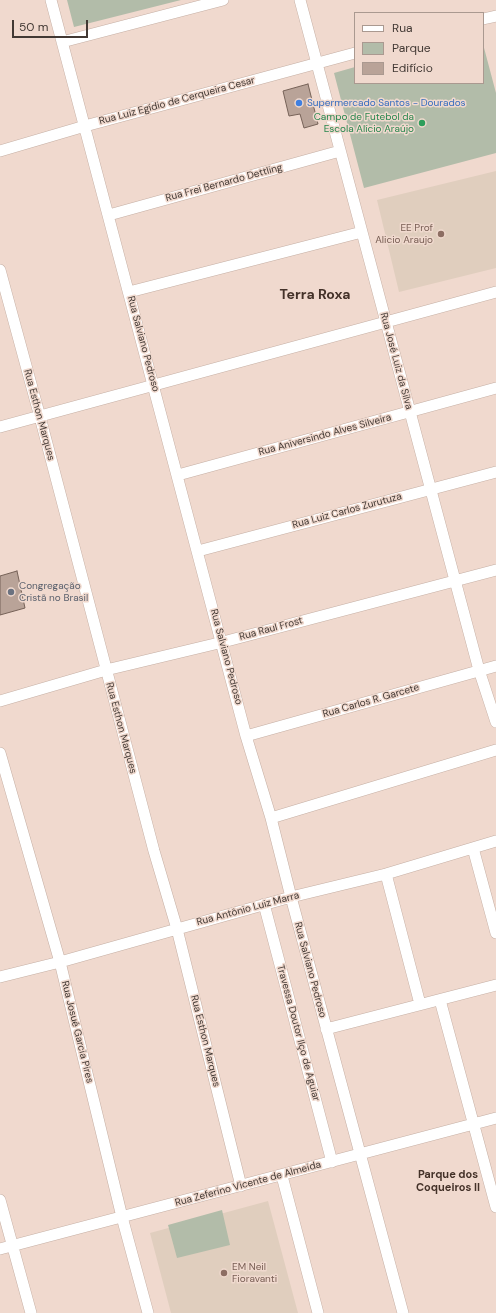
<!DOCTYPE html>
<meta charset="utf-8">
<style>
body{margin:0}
#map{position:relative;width:496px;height:1313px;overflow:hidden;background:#f0d9ce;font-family:"DM Sans",sans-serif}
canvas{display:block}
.legend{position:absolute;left:354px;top:12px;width:130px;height:72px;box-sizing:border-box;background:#f0d9ce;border:1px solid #aa9990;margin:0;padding:5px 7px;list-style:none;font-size:12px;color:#423934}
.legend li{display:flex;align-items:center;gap:8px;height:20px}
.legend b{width:20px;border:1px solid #aa9990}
.scale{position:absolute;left:12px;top:20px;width:76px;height:18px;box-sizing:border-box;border:2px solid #423934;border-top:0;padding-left:5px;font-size:12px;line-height:14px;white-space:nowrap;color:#423934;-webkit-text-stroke:3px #f0d9ce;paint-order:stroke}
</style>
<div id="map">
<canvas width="496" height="1313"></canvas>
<ul class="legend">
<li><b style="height:5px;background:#fff"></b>Rua</li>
<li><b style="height:11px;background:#b2bca9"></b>Parque</li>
<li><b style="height:11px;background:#b9a398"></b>Edifício</li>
</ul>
<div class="scale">50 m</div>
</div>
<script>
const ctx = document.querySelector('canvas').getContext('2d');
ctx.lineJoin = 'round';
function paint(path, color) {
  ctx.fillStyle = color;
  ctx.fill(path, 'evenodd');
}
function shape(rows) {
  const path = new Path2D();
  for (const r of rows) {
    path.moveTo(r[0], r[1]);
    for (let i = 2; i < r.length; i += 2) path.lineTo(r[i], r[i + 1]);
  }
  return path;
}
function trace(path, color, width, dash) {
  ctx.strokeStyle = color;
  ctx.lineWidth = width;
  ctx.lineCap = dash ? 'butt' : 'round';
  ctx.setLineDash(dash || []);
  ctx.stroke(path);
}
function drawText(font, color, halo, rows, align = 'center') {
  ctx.font = font + ' "DM Sans",sans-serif';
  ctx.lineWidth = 3;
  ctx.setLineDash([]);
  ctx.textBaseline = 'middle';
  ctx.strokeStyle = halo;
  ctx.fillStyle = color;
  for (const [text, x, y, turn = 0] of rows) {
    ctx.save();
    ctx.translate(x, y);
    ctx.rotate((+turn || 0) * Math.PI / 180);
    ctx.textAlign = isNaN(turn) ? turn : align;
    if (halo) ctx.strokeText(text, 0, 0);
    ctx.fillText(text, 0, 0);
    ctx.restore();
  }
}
const education = shape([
 [496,171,496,268,399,292,377,200],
 [268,1201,298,1313,171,1313,150,1233]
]);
const green = shape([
 [67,0,181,0,74,27],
 [483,44,496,93,496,153,364,188,334,73,355,67,355,83,483,83],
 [222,1210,230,1245,177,1258,168,1225]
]);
const building = shape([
 [308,84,318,124,304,128,300,114,289,116,283,91,308,84],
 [17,571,25,608,0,615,0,576,17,571]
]);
const minor = shape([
 [51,0,246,736,271,818,291,897,403,1313],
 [300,0,479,670,496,722],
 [483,19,496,16],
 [62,42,223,0],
 [0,151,85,126,355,53],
 [109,215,340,151],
 [0,270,40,417,154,851,177,929,241,1186],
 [129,292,362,232],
 [0,427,496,292],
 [178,475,496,388],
 [198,551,496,472],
 [0,701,106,670,223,642,496,570],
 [246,736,496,666],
 [0,753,60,962,122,1217,148,1313],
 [271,818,496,750],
 [473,848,496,933],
 [386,874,420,1004],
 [264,904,332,1162],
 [0,977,60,962,291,897,386,874,496,841],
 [440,1000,496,1207],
 [326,1029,496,985],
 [282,1176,318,1313],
 [0,1200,31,1313],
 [0,1249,496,1118]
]);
const markers = [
 [299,103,4,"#3f7fe0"],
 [422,123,4,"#2e9e5b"],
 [441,234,4,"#8d6e63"],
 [11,592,4,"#6b7280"],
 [224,1273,4,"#8d6e63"]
];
const streetNames = [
 ["Rua Luiz Egídio de Cerqueira Cesar",177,101,-15],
 ["Rua Frei Bernardo Dettling",224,183,-15],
 ["Rua Salviano Pedroso",143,344,75],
 ["Rua José Luiz da Silva",396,361,75],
 ["Rua Esthon Marques",39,415,75],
 ["Rua Aniversindo Alves Silveira",325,435,-15],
 ["Rua Luiz Carlos Zurutuza",347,511,-15],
 ["Rua Raul Frost",271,629,-15],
 ["Rua Salviano Pedroso",226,657,75],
 ["Rua Carlos R. Garcete",371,701,-16],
 ["Rua Esthon Marques",121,728,75],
 ["Rua Antônio Luiz Marra",248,909,-15],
 ["Rua Salviano Pedroso",310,970,75],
 ["Rua Josué Garcia Pires",77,1032,76],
 ["Travessa Doutor Ilço de Aguiar",298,1033,75],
 ["Rua Esthon Marques",205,1041,76],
 ["Rua Zeferino Vicente de Almeida",248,1184,-15]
];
const shopNames = [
 ["Supermercado Santos - Dourados",307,103]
];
const leisureNames = [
 ["Campo de Futebol da",414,117],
 ["Escola Alício Araújo",414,129]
];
const educationNames = [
 ["EE Prof",433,228],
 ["Alicio Araujo",433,240],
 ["EM Neil",232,1267,"left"],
 ["Fioravanti",232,1279,"left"]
];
const worshipNames = [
 ["Congregação",19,586],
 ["Cristã no Brasil",19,598]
];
const neighbourhoodNames = [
 ["Parque dos",448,1175],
 ["Coqueiros II",448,1188]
];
const districtNames = [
 ["Terra Roxa",315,295]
];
paint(education, '#e0cebe');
paint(green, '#b2bca9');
paint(building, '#b9a398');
trace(building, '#766258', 1);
trace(minor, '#c5afa4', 12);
trace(minor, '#fff', 11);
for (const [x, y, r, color] of markers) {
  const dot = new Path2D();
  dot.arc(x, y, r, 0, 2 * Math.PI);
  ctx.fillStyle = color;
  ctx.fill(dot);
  trace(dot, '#f0d9ce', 1.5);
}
drawText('10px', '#423934', '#f0d9ce', streetNames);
drawText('10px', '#366cbe', '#f0d9ce', shopNames, 'left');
drawText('10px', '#27864d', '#f0d9ce', leisureNames, 'right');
drawText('10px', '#785e54', '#f0d9ce', educationNames, 'right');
drawText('10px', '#5b616d', '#f0d9ce', worshipNames, 'left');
drawText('bold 11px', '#443229', '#f0d9ce', neighbourhoodNames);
drawText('bold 14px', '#443229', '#f0d9ce', districtNames);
</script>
